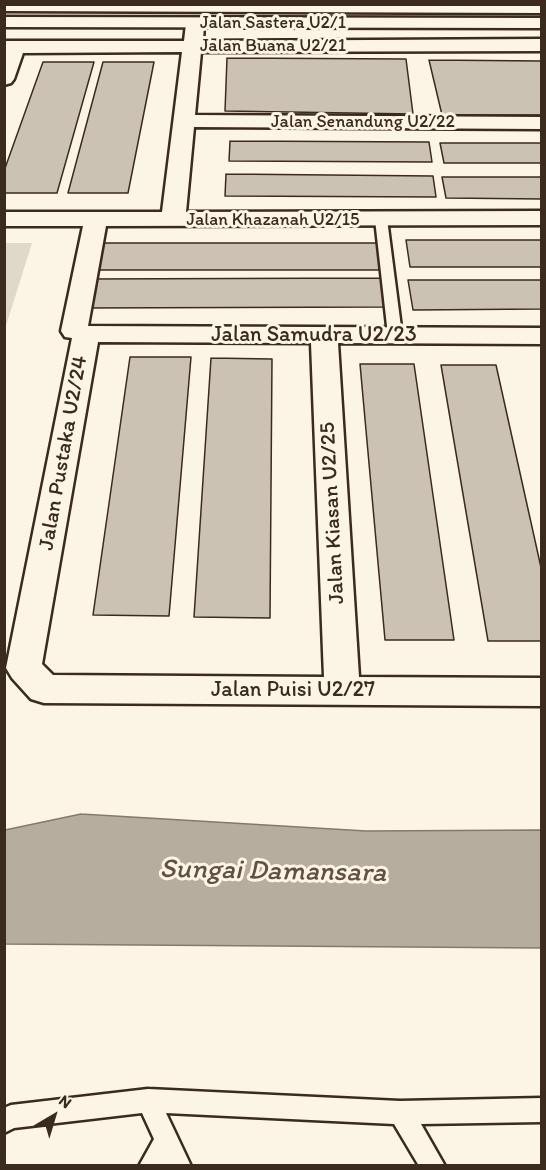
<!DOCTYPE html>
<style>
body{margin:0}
#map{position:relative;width:546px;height:1170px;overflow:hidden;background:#fcf5e5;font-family:Itim,sans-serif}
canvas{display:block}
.frame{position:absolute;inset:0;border:6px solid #3b2a1e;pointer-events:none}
.north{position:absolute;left:24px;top:1086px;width:60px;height:60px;-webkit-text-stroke:4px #fcf5e5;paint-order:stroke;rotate:38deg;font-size:16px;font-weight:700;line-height:24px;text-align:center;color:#3b2a1e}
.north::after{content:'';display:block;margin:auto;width:21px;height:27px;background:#3b2a1e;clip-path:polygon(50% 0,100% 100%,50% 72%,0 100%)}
</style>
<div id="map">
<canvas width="546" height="1170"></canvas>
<div class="frame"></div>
<div class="north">N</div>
</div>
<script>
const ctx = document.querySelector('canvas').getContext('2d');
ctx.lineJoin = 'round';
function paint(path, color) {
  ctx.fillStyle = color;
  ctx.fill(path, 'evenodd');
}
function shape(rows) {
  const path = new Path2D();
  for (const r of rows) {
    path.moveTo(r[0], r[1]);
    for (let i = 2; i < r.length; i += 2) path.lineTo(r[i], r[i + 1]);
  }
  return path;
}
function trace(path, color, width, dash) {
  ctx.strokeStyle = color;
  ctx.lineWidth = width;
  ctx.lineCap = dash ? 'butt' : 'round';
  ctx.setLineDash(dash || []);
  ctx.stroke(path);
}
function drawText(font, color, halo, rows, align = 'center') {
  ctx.font = font + ' Itim,sans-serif';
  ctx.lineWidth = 6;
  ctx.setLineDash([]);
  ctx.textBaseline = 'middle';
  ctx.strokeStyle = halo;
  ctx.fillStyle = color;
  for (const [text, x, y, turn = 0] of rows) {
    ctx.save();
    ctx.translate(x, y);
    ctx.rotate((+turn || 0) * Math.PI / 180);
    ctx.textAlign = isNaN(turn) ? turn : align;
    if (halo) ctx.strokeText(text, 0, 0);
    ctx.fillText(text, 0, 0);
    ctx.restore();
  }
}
const green = shape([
 [5,243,32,243,5,329,4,243]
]);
const water = shape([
 [81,814,366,831,541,830,541,948,5,944,5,830,81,814]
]);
const building = shape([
 [227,58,406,59,413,114,225,111,227,58],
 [429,60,542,61,542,115,442,115,429,60],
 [43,62,94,62,57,193,4,193,4,171,43,62],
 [103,62,154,62,128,193,68,193,103,62],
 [230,141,429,142,432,162,229,161,230,141],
 [440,143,542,143,542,163,444,163,440,143],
 [226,174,433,176,436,197,225,196,226,174],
 [442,177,542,177,542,199,446,198,442,177],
 [406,240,542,240,542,267,410,267,406,240],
 [97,243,381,243,385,270,93,270,97,243],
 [381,278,385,307,81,308,86,279,381,278],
 [408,280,542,280,542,309,413,310,408,280],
 [130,357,191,357,169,616,93,615,130,357],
 [211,358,272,359,270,618,194,617,211,358],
 [360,364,414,364,454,640,385,640,360,364],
 [441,365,496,365,542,572,542,641,488,641,441,365]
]);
const service = shape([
 [381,215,387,219,402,335,395,339,388,335,375,219,381,215],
 [148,1089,400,1101,542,1098,542,1122,421,1124,445,1166,419,1166,394,1124,166,1113,191,1166,139,1166,154,1139,142,1113,14,1128,4,1133,4,1108,11,1105,148,1089]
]);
const minor = shape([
 [4,4,542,4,542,13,4,11,4,4],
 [195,18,201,20,204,24,203,41,542,39,542,51,201,52,195,115,542,117,542,129,194,127,186,212,542,211,542,225,106,226,88,326,542,328,542,344,338,343,359,677,542,678,542,706,44,703,31,699,12,678,6,668,72,338,65,337,61,331,83,226,4,226,4,212,162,212,182,52,23,53,14,79,11,83,4,85,4,41,184,41,186,24,189,20,195,18],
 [98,342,311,343,324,677,53,675,42,664,98,342]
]);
const tertiary = shape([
 [4,17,542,18,542,28,4,27,4,17]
]);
const farStreetnames = [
 ["Jalan Sastera U2/1",273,23],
 ["Jalan Buana U2/21",273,46],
 ["Jalan Senandung U2/22",363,122],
 ["Jalan Khazanah U2/15",273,220]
];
const streetNames = [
 ["Jalan Samudra U2/23",314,335],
 ["Jalan Pustaka U2/24",64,453,-80],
 ["Jalan Kiasan U2/25",333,513,-93],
 ["Jalan Puisi U2/27",293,690]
];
const nearWaternames = [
 ["Sungai Damansara",273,872,1]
];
paint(green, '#e0d8c8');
paint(water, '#b7ad9e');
trace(water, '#85796b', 1.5);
paint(building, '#ccc2b3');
trace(building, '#3b2a1e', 1.5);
trace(service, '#3b2a1e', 5);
trace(minor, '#3b2a1e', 5);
trace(tertiary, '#3b2a1e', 5);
paint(service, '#fcf5e5');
paint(minor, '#fcf5e5');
paint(tertiary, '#fcf5e5');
drawText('18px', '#3b2a1e', '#fcf5e5', farStreetnames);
drawText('22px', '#3b2a1e', '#fcf5e5', streetNames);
drawText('italic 28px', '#605144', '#fcf5e5', nearWaternames);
</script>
